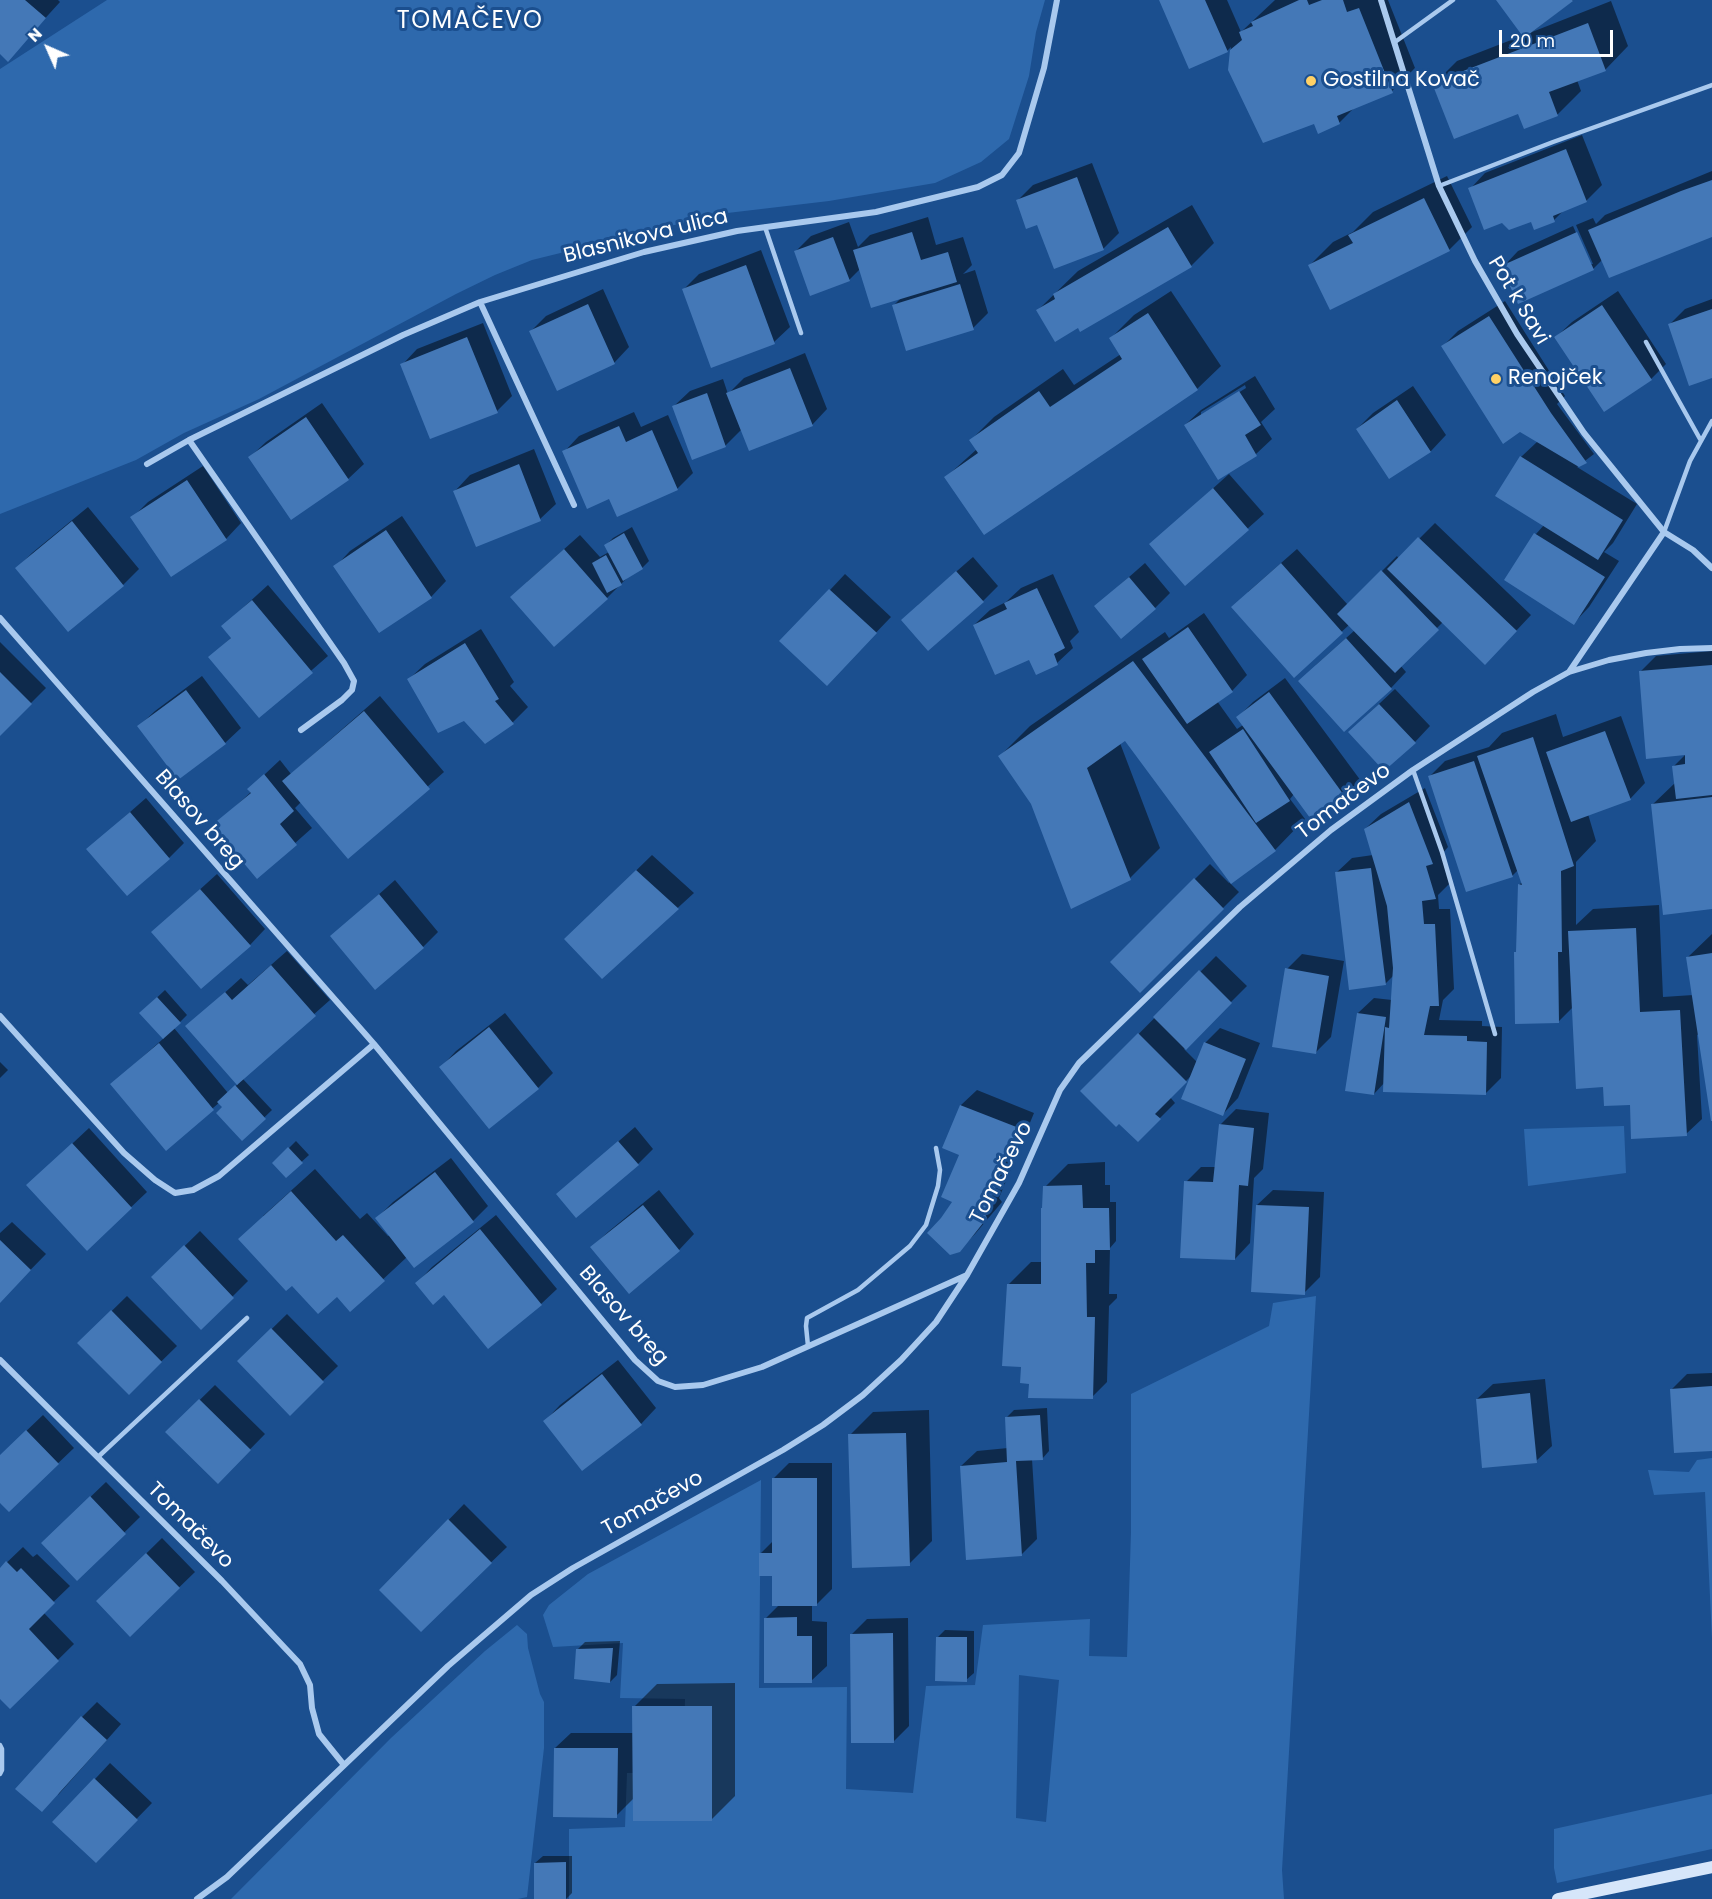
<!DOCTYPE html>
<meta charset="utf-8">
<style>
body{margin:0}
#map{position:relative;width:1712px;height:1899px;overflow:hidden;background:#1b4f8f;font-family:Poppins,sans-serif}
canvas{display:block}
.north{position:absolute;left:18px;top:18px;width:60px;height:60px;-webkit-text-stroke:4px #1b4f8f;paint-order:stroke;rotate:315deg;font-size:16px;font-weight:700;line-height:24px;text-align:center;color:#fff}
.north::after{content:'';display:block;margin:auto;width:21px;height:27px;background:#fff;clip-path:polygon(50% 0,100% 100%,50% 72%,0 100%)}
.scale{position:absolute;left:1499px;top:30px;width:114px;height:27px;box-sizing:border-box;border:3px solid #fff;border-top:0;padding-left:8px;font-size:18px;line-height:21px;white-space:nowrap;color:#fff;-webkit-text-stroke:4px #1b4f8f;paint-order:stroke}
</style>
<div id="map">
<canvas width="1712" height="1899"></canvas>
<div class="north">N</div>
<div class="scale">20 m</div>
</div>
<script>
const ctx = document.querySelector('canvas').getContext('2d');
ctx.lineJoin = 'round';
function paint(path, color) {
  ctx.fillStyle = color;
  ctx.fill(path, 'evenodd');
}
function shape(rows) {
  const path = new Path2D();
  for (const r of rows) {
    path.moveTo(r[0], r[1]);
    for (let i = 2; i < r.length; i += 2) path.lineTo(r[i], r[i + 1]);
  }
  return path;
}
function trace(path, color, width, dash) {
  ctx.strokeStyle = color;
  ctx.lineWidth = width;
  ctx.lineCap = dash ? 'butt' : 'round';
  ctx.setLineDash(dash || []);
  ctx.stroke(path);
}
function drawText(font, color, halo, rows, align = 'center') {
  ctx.font = font + ' Poppins,sans-serif';
  ctx.lineWidth = 6;
  ctx.setLineDash([]);
  ctx.textBaseline = 'middle';
  ctx.strokeStyle = halo;
  ctx.fillStyle = color;
  for (const [text, x, y, turn = 0] of rows) {
    ctx.save();
    ctx.translate(x, y);
    ctx.rotate((+turn || 0) * Math.PI / 180);
    ctx.textAlign = isNaN(turn) ? turn : align;
    if (halo) ctx.strokeText(text, 0, 0);
    ctx.fillText(text, 0, 0);
    ctx.restore();
  }
}
const green = shape([
 [107,0,1045,0,1036,32,1029,76,1009,139,981,162,935,183,829,201,719,214,532,260,495,275,456,294,259,399,184,433,136,460,0,514,0,69],
 [1624,1126,1626,1173,1528,1186,1524,1129],
 [1316,1296,1282,1870,1284,1899,569,1899,569,1829,625,1827,627,1773,683,1772,685,1699,620,1698,623,1643,553,1647,543,1615,549,1605,588,1574,761,1480,759,1688,847,1687,846,1789,913,1793,926,1686,975,1685,983,1625,1090,1619,1089,1656,1127,1657,1131,1532,1131,1394,1269,1326,1273,1303],
 [1019,1675,1059,1680,1046,1822,1016,1818],
 [1712,1458,1712,1639,1705,1492,1654,1495,1648,1470,1689,1472,1697,1460],
 [517,1625,527,1634,528,1648,540,1694,544,1702,544,1748,527,1897,518,1899,231,1899,391,1738,485,1651],
 [1712,1794,1712,1849,1557,1883,1554,1868,1554,1829]
]);
const shadow = shape([
 [0,0,58,0,60,2,8,59,0,52],
 [1161,0,1227,0,1241,32,1275,0,1388,0,1415,68,1392,91,1355,107,1339,123,1315,122,1229,69,1231,47,1227,51],
 [1498,0,1573,0,1532,32,1611,1,1628,46,1605,70,1577,80,1581,91,1558,114,1525,127,1519,112,1434,84,1457,61,1524,35],
 [1582,135,1602,185,1586,201,1565,209,1554,220,1532,220,1470,189,1485,173],
 [1092,163,1119,233,1103,249,1038,223,1018,200,1033,185],
 [1712,171,1712,236,1602,260,1593,269,1503,267,1518,251,1573,226,1590,264,1593,264,1576,225,1593,218,1596,224,1605,215],
 [1447,176,1472,227,1449,250,1310,265,1333,242,1353,232,1373,212],
 [1192,205,1214,243,1191,266,1038,310,1078,271],
 [928,217,936,245,963,237,972,265,963,274,975,270,988,313,973,328,893,306,902,297,860,269,849,280,795,252,811,236,849,222,858,247,870,235],
 [761,250,790,327,774,342,684,289,699,274],
 [603,289,629,347,614,363,531,331,546,316],
 [1171,291,1221,366,1197,389,984,533,946,477,977,449,971,440,994,417,1063,369,1074,385,1121,354,1111,338,1134,315],
 [1618,291,1666,364,1651,379,1556,337,1572,322],
 [1712,299,1712,377,1670,324,1685,309],
 [1505,301,1565,396,1557,404,1594,454,1577,467,1637,504,1613,543,1604,552,1619,561,1589,607,1574,623,1506,580,1536,534,1544,525,1497,496,1521,457,1538,441,1443,346,1458,331],
 [483,323,512,396,497,411,402,365,417,349],
 [805,353,827,409,812,425,742,429,725,446,674,406,690,391,723,379,728,394,744,378],
 [1255,376,1275,409,1261,422,1272,439,1256,454,1218,478,1185,425,1201,410],
 [1245,385,1246,388,1201,416,1201,412],
 [1413,386,1446,435,1431,451,1390,477,1357,429,1373,413],
 [322,403,364,464,348,479,250,457,266,442],
 [634,412,641,427,668,415,693,473,677,489,618,515,610,497,564,452,579,436],
 [534,449,556,504,540,519,455,491,470,475],
 [203,466,241,523,226,539,132,518,148,502],
 [1229,474,1264,514,1185,584,1151,544],
 [88,507,139,569,123,585,68,630,17,568,32,553],
 [402,516,446,581,431,597,335,567,350,551],
 [1435,523,1531,615,1500,648,1443,622,1400,665,1406,672,1391,688,1316,665,1355,630,1349,625,1294,675,1248,592,1297,549,1348,605,1397,556,1399,559],
 [632,527,649,561,642,568,628,577,607,598,527,582,580,535,600,557,609,552,606,545,613,538],
 [973,557,998,586,983,601,918,605],
 [1145,563,1170,593,1155,608,1096,606],
 [845,574,891,617,842,668,830,590],
 [1053,574,1079,632,1070,641,1073,648,1057,663,1030,658,974,625,990,610,1006,602,1021,588],
 [268,585,328,656,259,716,210,657,232,637,223,626],
 [1204,613,1247,675,1232,691,1217,701,1237,729,1243,725,1238,717,1253,702,1285,678,1361,781,1345,796,1314,820,1294,794,1290,799,1305,819,1275,850,1230,883,1239,892,1140,991,1112,962,1210,864,1229,883,1231,882,1125,739,1120,743,1160,848,1130,878,1033,803,1000,756,1030,726,1165,632,1169,638],
 [481,629,514,682,510,686,528,707,513,722,486,742,464,719,409,679,425,664],
 [0,642,46,688,0,734],
 [1712,651,1712,908,1652,805,1676,782,1674,766,1687,753,1641,671,1656,656],
 [202,676,241,728,225,743,139,726,155,711],
 [1395,689,1430,726,1415,742,1365,717],
 [380,696,444,772,348,857,302,801,295,808,312,828,257,877,214,826,251,792,249,789,280,760,291,774],
 [1556,714,1563,737,1621,716,1645,783,1630,799,1588,814,1596,841,1576,862,1576,925,1593,909,1659,905,1663,997,1693,995,1688,957,1712,934,1712,1119,1699,1034,1697,1035,1702,1119,1686,1134,1604,1086,1573,1007,1558,1022,1518,951,1519,885,1522,882,1518,870,1512,876,1430,776,1445,761,1489,747,1502,733],
 [1425,788,1448,847,1442,854,1451,882,1438,895,1439,909,1450,909,1454,989,1443,1000,1439,1020,1482,1021,1482,1026,1502,1027,1501,1078,1485,1094,1385,1082,1374,1094,1358,1013,1374,998,1392,1000,1394,975,1385,984,1336,873,1352,858,1373,855,1365,829,1381,814],
 [146,798,184,843,169,858,88,849],
 [652,855,694,893,602,977,566,939],
 [217,874,265,929,250,945,153,932],
 [395,880,438,932,423,947,332,936],
 [287,951,330,1000,242,1078,272,1110,242,1139,220,1102,166,1148,112,1084,164,1038,148,1006,165,990,187,1015,174,1028,228,1093,238,1084,188,1026,241,978,248,985],
 [1302,954,1344,961,1331,1037,1316,1052,1287,969],
 [1216,956,1247,986,1184,1049,1197,1062,1205,1043,1220,1028,1260,1043,1238,1098,1223,1114,1192,1075,1170,1097,1175,1103,1138,1140,1082,1091],
 [505,1013,553,1073,538,1088,441,1067,456,1051],
 [0,1062,8,1070,0,1078],
 [977,1090,1034,1113,999,1198,1002,1202,975,1234,959,1250,954,1201,960,1154,961,1105],
 [1236,1109,1269,1113,1263,1169,1254,1178,1250,1243,1235,1259,1186,1182,1201,1167,1216,1167,1220,1125],
 [635,1127,653,1149,638,1164,558,1194],
 [89,1128,147,1192,87,1249,44,1170],
 [296,1141,309,1155,286,1176,274,1163],
 [451,1158,488,1206,473,1221,407,1257,350,1310,263,1216,315,1169,360,1219,367,1213,388,1236,390,1235,377,1218,393,1202],
 [1105,1162,1105,1185,1110,1185,1110,1202,1116,1202,1116,1241,1110,1248,1109,1294,1117,1294,1117,1298,1109,1306,1107,1382,1092,1397,1030,1382,1022,1365,1008,1285,1031,1262,1042,1262,1045,1187,1068,1164],
 [659,1190,694,1234,679,1250,629,1291,592,1247,608,1232],
 [1273,1190,1324,1192,1320,1277,1304,1293,1257,1205],
 [496,1215,557,1289,541,1304,489,1347,444,1293,417,1283,432,1267],
 [12,1222,46,1254,0,1301,0,1233],
 [200,1231,248,1281,201,1328,153,1277],
 [127,1296,177,1346,129,1393,79,1343],
 [287,1314,338,1366,290,1413,239,1361],
 [618,1360,656,1408,641,1424,545,1421,560,1405],
 [1712,1373,1712,1449,1671,1390,1687,1374],
 [1545,1379,1552,1446,1536,1461,1477,1399,1493,1384],
 [215,1385,265,1434,218,1482,167,1432],
 [1047,1408,1049,1451,1042,1459,1032,1459,1037,1539,1021,1555,961,1466,977,1451,1008,1448,1007,1417,1014,1410],
 [929,1410,932,1541,909,1564,850,1435,873,1412],
 [43,1415,74,1448,9,1510,0,1501,0,1456],
 [789,1463,832,1463,832,1589,816,1605,812,1605,812,1621,827,1622,827,1666,811,1681,766,1618,779,1605,774,1574,760,1554,774,1540,773,1479],
 [106,1482,140,1517,77,1579,58,1528],
 [464,1504,507,1547,421,1630,381,1590],
 [162,1538,195,1572,130,1635,98,1601],
 [23,1547,33,1557,37,1554,70,1586,43,1612,74,1644,10,1707,0,1696,0,1569],
 [908,1618,909,1726,894,1741,852,1634,867,1619],
 [945,1630,974,1631,974,1673,966,1680,937,1638],
 [620,1641,617,1675,610,1682,577,1650,585,1642],
 [735,1683,735,1796,712,1819,634,1798,616,1816,555,1748,571,1733,634,1733,634,1707,657,1684],
 [97,1702,121,1724,58,1795,82,1717],
 [110,1763,152,1803,111,1845,55,1822],
 [543,1856,572,1856,572,1893,566,1899,535,1899,535,1863]
]);
const building = shape([
 [0,0,25,0,46,18,8,62,0,54],
 [1159,0,1205,0,1228,52,1189,69],
 [1299,0,1307,0,1309,5,1322,0,1343,0,1347,12,1359,8,1393,93,1337,116,1340,124,1318,134,1314,124,1263,143,1228,70,1230,50,1242,40,1239,32,1253,26,1251,22],
 [1496,0,1572,0,1573,1,1524,38],
 [1588,23,1606,71,1549,92,1558,116,1524,129,1518,114,1454,139,1432,83],
 [1566,149,1587,202,1553,216,1555,222,1534,230,1531,222,1509,230,1502,223,1484,230,1468,188],
 [1077,177,1104,250,1054,269,1037,225,1026,229,1016,200],
 [1712,180,1712,237,1609,278,1588,230,1681,191],
 [1424,198,1450,251,1330,310,1308,265,1353,243,1348,235],
 [1168,227,1192,267,1080,332,1078,328,1055,342,1036,310,1055,299,1053,294],
 [912,232,921,260,948,252,957,282,871,308,853,250],
 [1577,232,1594,270,1518,304,1501,266],
 [833,237,850,281,810,296,794,251],
 [746,265,775,344,711,368,682,289],
 [960,284,974,330,906,351,892,305],
 [588,304,615,364,557,391,529,331],
 [1602,305,1652,380,1604,412,1554,337],
 [1712,309,1712,378,1689,386,1668,324],
 [1148,313,1198,390,984,535,944,477,978,453,969,440,1039,391,1050,407,1122,359,1109,338],
 [1489,316,1551,413,1587,463,1579,467,1520,432,1503,444,1441,346],
 [467,337,498,413,430,439,400,364],
 [790,368,813,426,749,451,726,393],
 [1239,391,1261,425,1245,435,1257,456,1218,480,1184,425],
 [707,393,726,447,692,460,672,406],
 [1397,400,1431,452,1389,479,1356,429],
 [306,417,349,480,291,520,248,457],
 [619,426,626,442,652,430,678,490,617,517,609,499,587,509,562,451],
 [1520,456,1623,520,1598,560,1495,496],
 [519,464,541,521,476,547,453,491],
 [187,480,227,540,171,577,130,517],
 [1213,488,1249,530,1185,586,1149,544],
 [72,521,124,586,68,632,15,568],
 [386,530,432,598,379,633,333,566],
 [624,533,643,569,623,581,604,545],
 [1534,533,1605,577,1574,625,1504,580],
 [1418,537,1517,631,1485,665,1387,569],
 [564,549,608,599,554,647,510,597],
 [606,555,622,585,607,593,592,563],
 [1281,563,1343,633,1294,678,1231,607],
 [1381,570,1439,630,1395,673,1337,614],
 [956,571,984,602,928,651,901,620],
 [1129,577,1156,609,1121,639,1094,606],
 [1037,588,1065,648,1054,654,1058,665,1036,675,1029,660,995,675,973,625,1007,609,1004,603],
 [829,589,877,633,827,686,779,641],
 [252,600,313,673,259,718,208,657,231,638,221,626],
 [1188,627,1233,692,1187,724,1142,659],
 [1346,638,1392,689,1344,732,1298,681],
 [465,643,499,699,495,701,514,724,485,744,464,721,438,733,407,679],
 [1133,661,1276,851,1231,884,1125,741,1087,768,1131,880,1071,909,1031,804,998,756],
 [1712,665,1712,795,1676,799,1672,766,1685,764,1685,755,1646,759,1639,671],
 [0,672,32,704,0,736],
 [186,690,226,744,178,780,137,726],
 [1269,692,1346,798,1313,822,1236,717],
 [1379,704,1416,743,1384,771,1348,732],
 [364,711,430,789,348,859,282,781],
 [1243,729,1290,801,1256,823,1209,752],
 [1605,731,1631,800,1571,822,1546,752],
 [1533,737,1574,866,1561,871,1562,952,1558,952,1559,1023,1515,1024,1514,952,1516,952,1518,884,1522,885,1477,756],
 [1474,761,1513,877,1466,892,1428,776],
 [264,774,294,811,280,824,297,845,257,879,212,825,251,793,247,789],
 [1712,797,1712,909,1663,915,1651,804],
 [1409,802,1433,864,1426,866,1436,899,1422,901,1424,924,1435,924,1439,1006,1430,1006,1424,1035,1467,1036,1467,1041,1487,1042,1486,1095,1383,1092,1385,1027,1389,1028,1393,968,1387,906,1364,829],
 [130,812,170,859,127,896,86,849],
 [1371,868,1386,985,1349,990,1335,872],
 [636,870,679,909,602,979,564,939],
 [1194,878,1224,909,1140,993,1110,962],
 [200,889,251,946,201,989,151,932],
 [379,894,424,948,375,990,330,936],
 [1636,928,1640,1012,1680,1010,1687,1136,1631,1139,1630,1105,1604,1106,1603,1087,1576,1089,1568,931],
 [1712,953,1712,1121,1711,1121,1686,957],
 [271,965,316,1016,237,1085,185,1026,225,992,232,1000],
 [1285,968,1329,976,1316,1054,1272,1047],
 [1199,970,1232,1003,1186,1050,1153,1017],
 [157,997,181,1023,163,1039,139,1013],
 [1357,1013,1386,1017,1374,1095,1345,1091],
 [489,1027,539,1089,489,1129,439,1067],
 [1138,1033,1187,1082,1155,1114,1161,1119,1138,1142,1119,1124,1116,1127,1080,1091],
 [1204,1042,1246,1059,1223,1116,1181,1099],
 [159,1043,214,1110,166,1151,110,1084],
 [235,1085,266,1119,242,1141,216,1113,222,1107,217,1102],
 [960,1105,1019,1128,985,1214,987,1218,960,1252,950,1255,927,1233,941,1218,952,1202,941,1197,959,1155,942,1148],
 [1219,1124,1254,1128,1248,1186,1239,1185,1235,1260,1180,1258,1184,1181,1213,1182],
 [618,1141,639,1165,576,1218,556,1194],
 [72,1143,132,1208,87,1251,26,1185],
 [288,1147,303,1163,286,1178,272,1163],
 [435,1172,474,1222,414,1268,375,1218],
 [1082,1185,1083,1208,1109,1208,1110,1250,1095,1250,1095,1263,1086,1263,1087,1317,1095,1317,1093,1399,1028,1398,1029,1384,1020,1383,1021,1367,1002,1366,1007,1284,1041,1284,1041,1208,1042,1208,1043,1186],
 [291,1191,336,1241,343,1235,385,1281,350,1312,337,1297,318,1314,292,1286,286,1291,238,1239],
 [643,1205,680,1251,629,1294,590,1247],
 [1256,1205,1309,1207,1305,1295,1251,1292],
 [480,1229,542,1305,488,1349,444,1295,433,1305,415,1283],
 [0,1240,31,1270,0,1303],
 [184,1245,234,1298,201,1330,151,1277],
 [111,1310,162,1362,129,1395,77,1343],
 [271,1328,324,1382,290,1416,237,1361],
 [602,1374,642,1425,582,1471,543,1421],
 [1712,1386,1712,1451,1674,1453,1670,1389],
 [1530,1393,1537,1463,1482,1468,1476,1399],
 [199,1399,251,1450,218,1484,165,1432],
 [1040,1415,1043,1460,1016,1461,1022,1556,966,1560,960,1466,1007,1462,1005,1417],
 [26,1430,59,1464,9,1512,0,1503,0,1455],
 [906,1433,910,1566,852,1568,848,1434],
 [772,1478,817,1478,817,1606,772,1606,772,1576,759,1576,759,1553,772,1553],
 [90,1496,126,1534,77,1581,41,1543],
 [448,1519,492,1563,421,1632,379,1590],
 [146,1553,180,1588,130,1637,96,1601],
 [6,1561,17,1572,21,1568,55,1603,29,1629,59,1661,10,1709,0,1699,0,1568],
 [797,1617,797,1636,812,1636,812,1683,764,1683,764,1618],
 [893,1633,894,1743,851,1743,850,1634],
 [936,1637,967,1637,967,1682,935,1681],
 [613,1648,610,1683,574,1679,576,1649],
 [632,1706,712,1706,712,1821,633,1821],
 [81,1716,107,1740,42,1812,15,1789],
 [554,1748,618,1748,617,1818,553,1817],
 [94,1778,138,1820,96,1863,52,1822],
 [566,1862,566,1899,534,1899,534,1863]
]);
const lane = shape([
 [1395,42,1453,0],
 [1439,186,1553,142,1712,85],
 [765,227,801,333],
 [1646,342,1700,439],
 [1664,532,1690,461,1712,421],
 [1413,770,1442,852,1495,1034],
 [808,1346,806,1326,807,1318,858,1290,910,1246,926,1225,938,1186,940,1170,936,1148],
 [98,1457,247,1318],
 [0,1745,2,1749,2,1770,0,1774]
]);
const street = shape([
 [1381,0,1439,186,1475,261,1517,334,1584,433,1664,532,1693,550,1712,568],
 [480,302,574,505],
 [189,440,344,663,354,681,352,690,342,700,301,730],
 [147,464,189,440,403,335,480,302,644,252,737,231,876,212,978,187,1002,175,1019,153,1044,68,1057,0],
 [0,618,374,1044,635,1360,658,1381,675,1387,703,1385,762,1367,967,1275],
 [1569,672,1664,532],
 [0,1016,124,1153,155,1180,175,1193,193,1190,219,1176,374,1044],
 [0,1360,222,1581,300,1664,310,1685,312,1708,319,1734,344,1765],
 [197,1899,227,1877,448,1666,531,1595,573,1568,783,1450,823,1425,863,1395,901,1360,936,1322,967,1275,1019,1183,1060,1090,1079,1063,1240,907,1331,830,1413,770,1533,692,1569,672,1609,660,1646,653,1680,649,1712,648]
]);
const secondary = shape([
 [1558,1899,1712,1867]
]);
const markers = [
 [1311,81,6,"#ffd166"],
 [1496,379,6,"#ffd166"]
];
const poiNames = [
 ["Gostilna Kovač",1323,81],
 ["Renojček",1508,379]
];
const streetNames = [
 ["Blasnikova ulica",646,237,-14],
 ["Pot k Savi",1518,301,59],
 ["Tomačevo",1344,802,-37],
 ["Blasov breg",199,820,49],
 ["Tomačevo",1002,1173,-63],
 ["Blasov breg",623,1316,49],
 ["Tomačevo",653,1504,-29],
 ["Tomačevo",190,1526,45]
];
const quarterNames = [
 ["TOMAČEVO",470,22]
];
paint(green, '#2e69ad');
paint(shadow, '#0007');
paint(building, '#4478b7');
trace(lane, '#a9c9ee', 4.5);
trace(street, '#a9c9ee', 6);
trace(secondary, '#d6e6fa', 12);
for (const [x, y, r, color] of markers) {
  const dot = new Path2D();
  dot.arc(x, y, r, 0, 2 * Math.PI);
  ctx.fillStyle = color;
  ctx.fill(dot);
  trace(dot, '#1b4f8f', 2);
}
drawText('21px', '#fff', '#1b4f8f', poiNames, 'left');
drawText('21px', '#fff', '#1b4f8f', streetNames);
ctx.letterSpacing = '1.5px';
drawText('24px', '#fff', '#1b4f8f', quarterNames);
ctx.letterSpacing = '0px';
</script>
